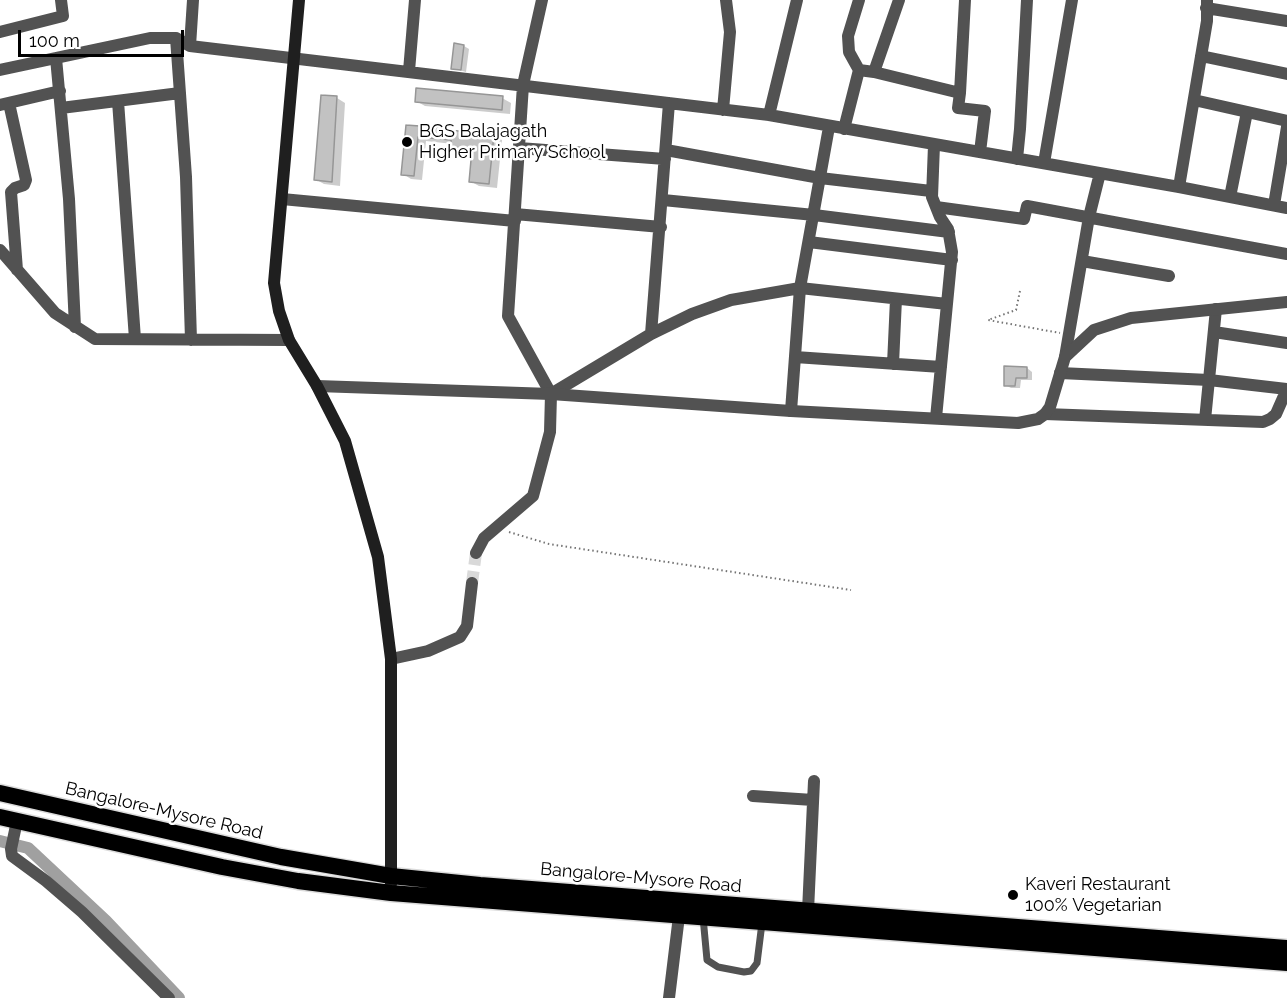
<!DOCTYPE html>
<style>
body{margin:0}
#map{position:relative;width:1287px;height:998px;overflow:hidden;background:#fff;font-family:Raleway,sans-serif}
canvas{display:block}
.scale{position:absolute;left:18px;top:30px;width:166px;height:27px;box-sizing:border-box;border:3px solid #000;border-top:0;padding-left:8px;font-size:18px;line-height:21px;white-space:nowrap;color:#000;-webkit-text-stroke:4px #fff;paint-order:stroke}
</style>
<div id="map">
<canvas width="1287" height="998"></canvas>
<div class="scale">100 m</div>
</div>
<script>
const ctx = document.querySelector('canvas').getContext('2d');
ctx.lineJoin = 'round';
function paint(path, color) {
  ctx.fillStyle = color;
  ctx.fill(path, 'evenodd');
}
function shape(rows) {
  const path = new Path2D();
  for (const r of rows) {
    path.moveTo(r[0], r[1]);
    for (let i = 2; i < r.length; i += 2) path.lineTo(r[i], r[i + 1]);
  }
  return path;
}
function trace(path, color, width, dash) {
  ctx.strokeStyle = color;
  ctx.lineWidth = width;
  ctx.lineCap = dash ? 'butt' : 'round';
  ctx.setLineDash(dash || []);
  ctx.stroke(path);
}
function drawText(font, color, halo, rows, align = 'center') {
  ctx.font = font + ' Raleway,sans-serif';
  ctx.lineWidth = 5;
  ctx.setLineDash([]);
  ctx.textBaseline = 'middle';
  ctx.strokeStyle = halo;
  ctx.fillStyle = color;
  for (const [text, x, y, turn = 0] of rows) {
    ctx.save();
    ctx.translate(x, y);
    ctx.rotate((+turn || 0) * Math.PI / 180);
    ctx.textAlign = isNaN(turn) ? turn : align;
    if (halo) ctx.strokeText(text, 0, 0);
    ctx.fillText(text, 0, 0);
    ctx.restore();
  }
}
const shadow = shape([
 [464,46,469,49,466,72,452,68],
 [337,98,345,103,340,186,324,184,315,179],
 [502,98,511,103,510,114,425,106,416,101],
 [408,126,493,135,502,140,497,188,479,186,470,181,474,152,461,151,452,146,453,144,426,141,422,180,411,179,403,174],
 [1027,368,1032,372,1032,380,1021,380,1020,388,1011,388,1005,385]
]);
const canal = shape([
 [0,841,28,848,106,921,179,998]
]);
const building = shape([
 [454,43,464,45,461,70,451,69,454,43],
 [416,88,503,96,502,110,415,102,416,88],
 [321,95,337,96,332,182,314,180,321,95],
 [406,125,447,128,447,130,494,134,489,184,469,182,472,149,451,147,451,140,418,137,414,176,401,175,406,125],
 [1004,366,1027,367,1027,378,1016,378,1015,386,1004,386,1004,366]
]);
const minorTunnel = shape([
 [472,583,476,553]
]);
const path = shape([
 [1020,291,1016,310,988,320,1060,333],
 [509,532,549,544,851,590]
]);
const service = shape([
 [703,917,707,960,718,967,744,972,751,971,757,963,762,923]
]);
const minor = shape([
 [859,0,848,36,849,52,859,70],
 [1206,8,1287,21],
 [0,32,63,16,61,0],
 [176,38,186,177,191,340],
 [190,46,193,0],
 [1201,56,1287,74],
 [56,58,69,199,75,327],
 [0,70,150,38,176,38,190,46,769,115,1179,187,1287,208],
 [409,71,415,0],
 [874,72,960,93,958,108,985,111,980,152],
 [960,93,965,0],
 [1194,100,1287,121],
 [118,101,135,339],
 [9,103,26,180,24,185,15,188,11,192,17,270],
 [0,105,60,91],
 [61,108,180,93],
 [723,110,730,32,726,0],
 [769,115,797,0],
 [844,129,859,70,874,72,899,0],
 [934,145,932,197,940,217,948,229,952,252,936,418],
 [519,148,665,159],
 [666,150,820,178,931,191],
 [1017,159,1020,129,1027,0],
 [1044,163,1072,0],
 [1179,187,1207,21,1207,0],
 [1230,197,1247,112],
 [282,199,515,221],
 [663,200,814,215,949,232],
 [1274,205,1287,127],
 [936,207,1024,219,1027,206,1287,254],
 [515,214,661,227],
 [809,242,952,260],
 [0,250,55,313,95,339,289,340],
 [1082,261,1169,276],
 [1214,332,1287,343],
 [651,334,669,103],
 [795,357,941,367],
 [1065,357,1089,217,1100,173],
 [893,364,896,299],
 [1060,373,1209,380,1287,389],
 [551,394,651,334,692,314,731,300,800,288,947,304],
 [791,411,800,288,829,127],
 [1045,414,1263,422,1270,419,1276,414,1287,389],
 [1205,420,1216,309],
 [476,553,484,538,533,496,550,432,551,394,508,316,523,85,542,0],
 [391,659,428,651,460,637,467,626,472,583],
 [753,796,813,800],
 [17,821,11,849,12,856,46,881,82,912,169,998],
 [808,911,814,781],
 [669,998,679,916]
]);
const tertiary = shape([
 [317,386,551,394,791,411,1018,423,1038,419,1045,414,1050,407,1065,357,1094,330,1131,318,1287,302]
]);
const secondary = shape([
 [299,0,274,283,279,311,289,340,317,386,345,441,378,557,391,659,391,884]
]);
const trunk = shape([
 [0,793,281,857,391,876,480,885,1287,948],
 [0,817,222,867,298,881,391,893,1287,963]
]);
const markers = [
 [407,142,6,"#000"],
 [1013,895,6,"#000"]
];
const poiNames = [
 ["BGS Balajagath",419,132],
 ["Higher Primary School",419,153],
 ["Kaveri Restaurant",1025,885],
 ["100% Vegetarian",1025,906]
];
const streetNames = [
 ["Bangalore-Mysore Road",164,811,13],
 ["Bangalore-Mysore Road",641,878,5]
];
paint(shadow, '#0003');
trace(canal, '#a0a0a0', 12);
paint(building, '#c2c2c2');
trace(building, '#969696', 1.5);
trace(minorTunnel, '#d9d9d9', 12, [12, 6]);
trace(trunk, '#dbdbdb', 19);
trace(path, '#747474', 2, [1.5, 3]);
trace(service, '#525252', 7);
trace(minor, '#525252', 12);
trace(tertiary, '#525252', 12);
trace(secondary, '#1f1f1f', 12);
trace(trunk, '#000', 16);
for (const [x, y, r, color] of markers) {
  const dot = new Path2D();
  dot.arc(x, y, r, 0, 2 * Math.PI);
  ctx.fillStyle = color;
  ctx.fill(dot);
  trace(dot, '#fff', 2);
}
drawText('18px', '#000', '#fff', poiNames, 'left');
drawText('18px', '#000', '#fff', streetNames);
</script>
